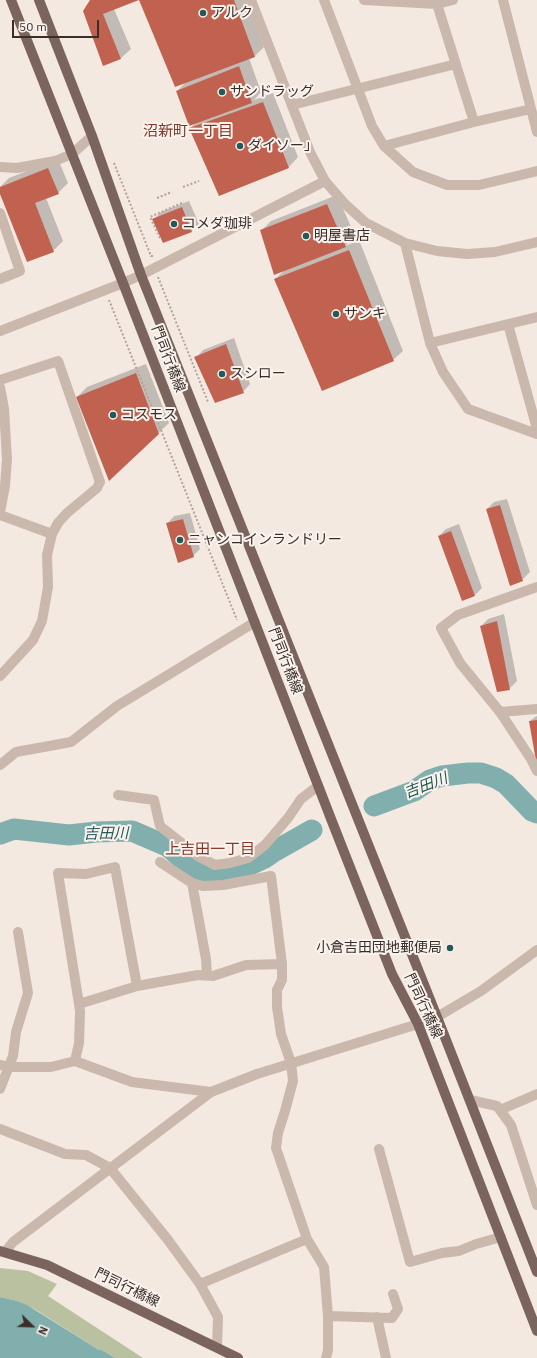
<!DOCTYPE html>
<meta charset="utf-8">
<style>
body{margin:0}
#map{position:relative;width:537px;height:1358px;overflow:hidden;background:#f3e9e1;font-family:"IBM Plex Sans",sans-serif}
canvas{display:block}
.north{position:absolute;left:12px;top:1306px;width:40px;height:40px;-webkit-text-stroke:3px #faf3ed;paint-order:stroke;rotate:113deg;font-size:11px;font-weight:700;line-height:16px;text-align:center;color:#392e2b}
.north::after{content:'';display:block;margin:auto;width:14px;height:18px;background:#392e2b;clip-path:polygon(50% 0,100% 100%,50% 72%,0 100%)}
.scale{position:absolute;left:12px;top:20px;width:87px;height:18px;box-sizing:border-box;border:2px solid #392e2b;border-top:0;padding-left:5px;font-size:12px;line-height:14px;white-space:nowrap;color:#392e2b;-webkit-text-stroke:3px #faf3ed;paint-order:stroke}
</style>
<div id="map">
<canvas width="537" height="1358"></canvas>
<div class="north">N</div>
<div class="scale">50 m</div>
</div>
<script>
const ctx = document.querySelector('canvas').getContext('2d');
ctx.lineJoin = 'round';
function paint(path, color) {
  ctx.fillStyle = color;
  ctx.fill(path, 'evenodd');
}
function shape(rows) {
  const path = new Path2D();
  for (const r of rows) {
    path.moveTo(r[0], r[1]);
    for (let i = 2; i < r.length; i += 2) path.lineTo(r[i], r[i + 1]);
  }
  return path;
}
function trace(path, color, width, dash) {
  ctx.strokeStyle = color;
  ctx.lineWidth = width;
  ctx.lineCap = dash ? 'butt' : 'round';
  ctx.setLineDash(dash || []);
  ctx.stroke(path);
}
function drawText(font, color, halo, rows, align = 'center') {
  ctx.font = font + ' "IBM Plex Sans","Noto Sans JP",sans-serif';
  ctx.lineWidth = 4;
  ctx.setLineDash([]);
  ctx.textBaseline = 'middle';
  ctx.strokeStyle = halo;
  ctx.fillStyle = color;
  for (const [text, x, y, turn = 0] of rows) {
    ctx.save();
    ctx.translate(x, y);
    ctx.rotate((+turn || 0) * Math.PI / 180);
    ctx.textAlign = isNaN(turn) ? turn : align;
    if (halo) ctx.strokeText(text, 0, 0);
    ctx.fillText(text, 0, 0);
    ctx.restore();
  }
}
const green = shape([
 [0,1268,28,1271,57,1284,48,1296,143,1358,115,1358,100,1349,99,1350,36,1310,17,1301,0,1297]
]);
const water = shape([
 [0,1297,17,1301,27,1305,99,1350,100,1349,115,1358,0,1358]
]);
const shadow = shape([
 [91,0,137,0,114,9,131,49,121,58,104,65],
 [140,0,247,0,264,47,255,56,249,58,261,92,254,100,273,93,298,157,289,167,219,195,190,129,196,122,177,91,186,82],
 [58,159,68,183,58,193,46,198,63,241,53,251,0,191,0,187,9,178],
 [337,195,355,236,345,246,359,240,403,351,393,360,275,279,286,269,261,231,271,221],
 [189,201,199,224,192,231,164,242,154,219,161,212],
 [234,338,250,384,243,392,196,358,203,350],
 [146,364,169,423,109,480,77,397,87,387],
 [507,499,530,572,522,580,487,509,494,502],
 [190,513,200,549,193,556,167,524,174,516],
 [459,524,482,588,475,595,463,600,439,536,446,529],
 [504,614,517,681,509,689,481,626,488,619],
 [537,716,537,760,530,721,535,717]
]);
const river = shape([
 [374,806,414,791,430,780,442,776,468,773,481,773,496,778,506,784,532,811,537,813],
 [0,834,14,829,69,835,96,832,132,831,167,846,192,867,204,873,213,874,225,874,239,870,265,858,275,851,312,830]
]);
const building = shape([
 [90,0,139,0,103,14,121,59,103,66,83,11],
 [139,0,234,0,255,57,175,87],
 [239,66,252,103,189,126,176,91],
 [263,102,289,168,219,196,189,128],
 [48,168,59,194,35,203,54,252,27,262,0,194,0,187],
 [327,204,346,247,274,275,260,230],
 [182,207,192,232,163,243,152,219],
 [349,250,394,361,322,391,274,279],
 [226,344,244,393,215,403,194,357],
 [136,373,159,434,109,481,76,397],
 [500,505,523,581,510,586,486,509],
 [183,519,194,557,178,563,166,523],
 [451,531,475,596,462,601,438,536],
 [497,621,510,690,497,692,480,626],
 [537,720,537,761,536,761,529,721]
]);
const path = shape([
 [114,163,151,256,154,256],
 [183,187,199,181],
 [157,198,172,192],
 [160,238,150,217,184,202],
 [158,277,208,402],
 [109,300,237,620]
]);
const minor = shape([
 [324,0,372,126,384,146,413,172,447,185,479,185,537,171],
 [364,0,437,4,474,122],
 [503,0,537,132],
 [437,4,453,0],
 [292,105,456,64],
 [384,146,474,122,531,109],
 [0,167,17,168,55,161,72,154,92,136],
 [0,213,20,271,0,279],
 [405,243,430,343,443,372,468,409,537,434],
 [123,283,141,275,325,181],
 [508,324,537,429],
 [430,343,537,317],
 [0,380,58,361,100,482,97,488,67,513,58,523,52,534,0,515],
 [0,387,4,409,7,459,5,486,0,512],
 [537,587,458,615,441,628,460,663,500,712,531,759,537,771],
 [0,676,33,640,42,621,48,587,47,555,52,534],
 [500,712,537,709],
 [0,765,16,752,71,742,117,706,255,622],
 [118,795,154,800,160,826,198,856,215,865,230,863,248,858,265,845,288,818,301,799,318,786],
 [192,883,206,959,207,975],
 [137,986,198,975,213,976,246,965,282,964,271,876,223,885,203,886,192,883,160,862],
 [75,1061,79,1043,80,1012,79,1004,58,873,86,874,115,867,137,986,79,1004],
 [0,1065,9,1067,51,1067,75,1061,132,1082,211,1092],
 [0,1089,13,1056,16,1032,28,993,18,932],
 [470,1100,497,1106,511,1125,537,1205],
 [500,1110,537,1094],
 [0,1129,65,1154,86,1155,110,1168,168,1240,200,1284,218,1317,217,1347],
 [379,1149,410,1262,442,1253,459,1251,476,1244,501,1237],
 [307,1239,324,1267,328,1316,392,1318,398,1309,393,1294],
 [200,1284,307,1239,276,1148,278,1133,285,1111,293,1081,291,1063,281,1034,277,1007,277,990,282,980,282,964],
 [377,1317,386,1358],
 [326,1358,328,1350,328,1316]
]);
const tertiary = shape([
 [251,0,310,152,325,181,345,204,366,223,405,243,437,251,467,254,495,252,537,242],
 [0,331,123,283],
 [5,1252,13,1242,211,1092,257,1074,418,1024,437,1017,481,991,537,950]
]);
const primary = shape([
 [11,0,123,283,333,824,392,974,418,1024,537,1331],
 [39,0,92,136,141,275,437,1017,537,1272],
 [0,1251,47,1265,238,1358]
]);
const markers = [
 [203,13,4,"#225a59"],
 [222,92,4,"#225a59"],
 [240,146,4,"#225a59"],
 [174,224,4,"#225a59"],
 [306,236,4,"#225a59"],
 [336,314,4,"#225a59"],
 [222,374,4,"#225a59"],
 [113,415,4,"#225a59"],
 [180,540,4,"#225a59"],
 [450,948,4,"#225a59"]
];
const poiNames = [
 ["アルク",211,13],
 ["サンドラッグ",230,92],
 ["ダイソー」",248,146],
 ["コメダ珈琲",182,224],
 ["明屋書店",314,236],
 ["サンキ",344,314],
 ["スシロー",230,374],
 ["コスモス",121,415],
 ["ニャンコインランドリー",188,540],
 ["小倉吉田団地郵便局",442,948,"right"]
];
const streetNames = [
 ["門司行橋線",168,359,69],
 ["門司行橋線",285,661,69],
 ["門司行橋線",423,1006,65],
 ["門司行橋線",127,1288,26]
];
const neighbourhoodNames = [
 ["沼新町一丁目",188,132],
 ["上吉田一丁目",210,850]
];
const waterNames = [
 ["吉田川",426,786,-21],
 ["吉田川",106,834,-1]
];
paint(green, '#b9c1a1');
paint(water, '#81afad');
paint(shadow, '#0003');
trace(river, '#81afad', 21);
paint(building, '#c16250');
trace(path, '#b7a297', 2, [2, 2]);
trace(minor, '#cbb8ad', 10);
trace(tertiary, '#cbb8ad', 10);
trace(primary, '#7a645d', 10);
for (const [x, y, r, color] of markers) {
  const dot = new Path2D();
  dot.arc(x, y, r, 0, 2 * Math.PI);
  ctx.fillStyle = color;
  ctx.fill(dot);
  trace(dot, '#faf3ed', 1.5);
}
drawText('14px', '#392e2b', '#faf3ed', poiNames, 'left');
drawText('14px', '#392e2b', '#faf3ed', streetNames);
drawText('15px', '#853627', '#faf3ed', neighbourhoodNames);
drawText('italic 15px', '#225a59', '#faf3ed', waterNames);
</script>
